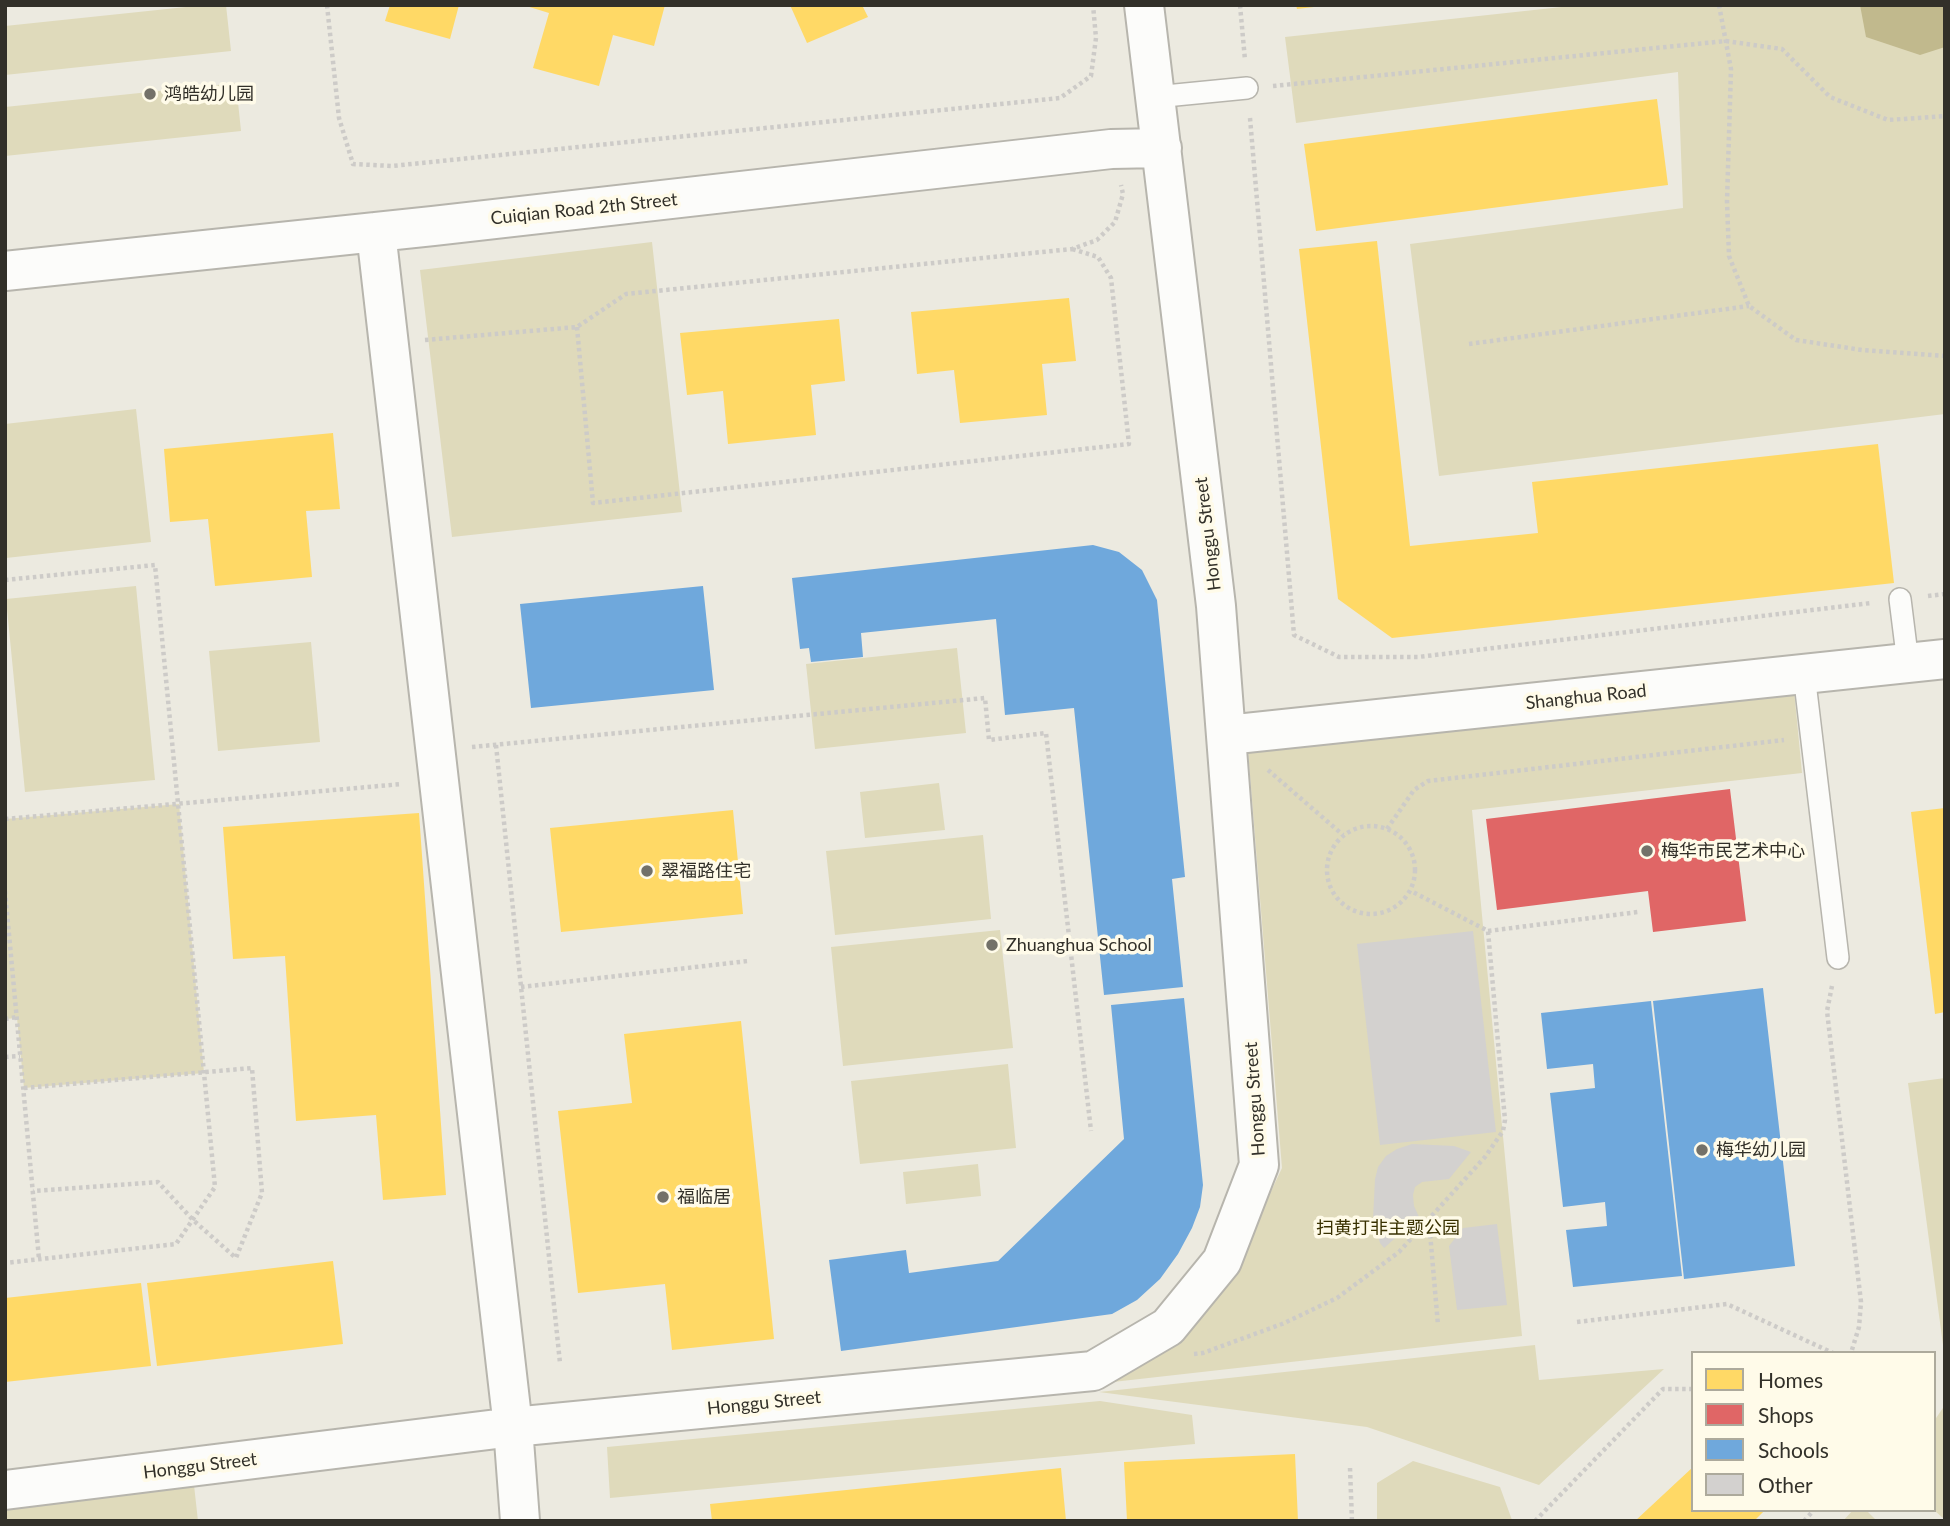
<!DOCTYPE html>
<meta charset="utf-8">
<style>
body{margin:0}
#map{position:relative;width:1950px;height:1526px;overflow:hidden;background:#eceae0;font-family:Lato,sans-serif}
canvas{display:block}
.frame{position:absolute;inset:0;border:7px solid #323029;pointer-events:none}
.legend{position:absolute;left:1691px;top:1351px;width:245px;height:161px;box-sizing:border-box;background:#fffbe9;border:2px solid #adaa9c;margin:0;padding:9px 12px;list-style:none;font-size:21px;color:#323029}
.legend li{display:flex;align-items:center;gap:14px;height:35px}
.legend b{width:35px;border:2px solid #adaa9c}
</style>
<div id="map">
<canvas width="1950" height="1526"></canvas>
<div class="frame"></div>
<ul class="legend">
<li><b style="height:19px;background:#ffd966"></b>Homes</li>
<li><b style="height:19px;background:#e06666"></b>Shops</li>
<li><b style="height:19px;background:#6fa8dc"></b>Schools</li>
<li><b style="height:19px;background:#d3d1cf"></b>Other</li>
</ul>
</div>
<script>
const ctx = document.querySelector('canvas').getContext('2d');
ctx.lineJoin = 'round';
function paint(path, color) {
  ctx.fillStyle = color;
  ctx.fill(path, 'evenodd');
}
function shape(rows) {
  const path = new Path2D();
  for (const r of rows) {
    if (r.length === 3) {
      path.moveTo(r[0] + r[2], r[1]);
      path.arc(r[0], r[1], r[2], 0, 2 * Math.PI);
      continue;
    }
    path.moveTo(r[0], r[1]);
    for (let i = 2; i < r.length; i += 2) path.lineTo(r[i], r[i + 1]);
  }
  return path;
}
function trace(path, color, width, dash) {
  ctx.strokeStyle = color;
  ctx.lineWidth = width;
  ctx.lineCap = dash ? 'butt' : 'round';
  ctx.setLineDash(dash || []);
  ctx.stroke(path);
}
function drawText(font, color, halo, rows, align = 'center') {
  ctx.font = font + ' Lato,"Noto Sans SC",sans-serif';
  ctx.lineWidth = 7;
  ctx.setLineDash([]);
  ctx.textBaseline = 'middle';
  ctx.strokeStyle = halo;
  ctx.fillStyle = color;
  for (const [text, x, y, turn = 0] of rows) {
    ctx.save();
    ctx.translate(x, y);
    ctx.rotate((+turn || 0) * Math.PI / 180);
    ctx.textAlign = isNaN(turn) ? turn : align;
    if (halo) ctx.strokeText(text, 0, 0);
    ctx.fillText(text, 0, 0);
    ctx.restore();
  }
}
const green = shape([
 [205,5,226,5,231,51,5,75,5,26],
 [1580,5,1945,5,1945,414,1439,476,1410,244,1683,208,1678,72,1296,123,1285,37],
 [236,83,241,131,5,156,5,107],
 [652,242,682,512,452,537,420,270],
 [136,409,151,542,6,558,5,424],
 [136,586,155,780,25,792,6,599],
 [311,642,320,742,218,751,209,651],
 [957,648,966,733,815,749,806,664],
 [1794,690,1802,773,1472,810,1522,1336,1104,1383,1239,1259,1282,1168,1248,751],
 [939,783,945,830,865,838,860,792],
 [179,804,204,1073,24,1088,17,1018,5,1019,5,819],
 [983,835,991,919,835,935,826,851],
 [1000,930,1013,1048,843,1066,831,947],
 [1008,1064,1016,1148,860,1164,851,1081],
 [1945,1078,1945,1360,1908,1083],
 [978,1164,981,1196,906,1204,903,1172],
 [1535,1345,1539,1380,1664,1369,1539,1485,1367,1427,1099,1392],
 [1100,1401,1192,1415,1195,1444,610,1498,607,1447],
 [1945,1405,1945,1520,1934,1510,1934,1421],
 [1413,1461,1500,1487,1512,1520,1377,1521,1377,1483],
 [194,1485,198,1521,5,1521,5,1507],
 [1853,1510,1866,1510,1877,1521,1843,1521]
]);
const water = shape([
 [1860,5,1945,5,1945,47,1920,55,1866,37]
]);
const homes = shape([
 [390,5,459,5,450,39,385,21],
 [523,5,665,5,654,46,613,35,599,86,533,68,549,13],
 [790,5,862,5,868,17,807,43],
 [1296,5,1314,5,1314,7,1297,9],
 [1657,99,1668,185,1316,231,1304,144],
 [1377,241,1410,546,1538,533,1532,482,1878,444,1894,583,1392,638,1338,599,1299,249],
 [1069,298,1076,361,1042,364,1047,415,960,423,954,370,917,374,911,312],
 [839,319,845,381,811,385,816,435,728,444,723,391,687,395,680,333],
 [333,433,340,509,306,511,312,577,215,586,208,519,170,522,164,449],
 [1945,808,1945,1012,1935,1014,1911,812],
 [733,810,743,914,561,932,550,828],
 [419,813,446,1195,383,1200,376,1115,296,1121,285,956,233,959,223,827],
 [741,1021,774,1339,672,1350,665,1284,578,1293,558,1111,632,1103,624,1034],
 [333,1261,343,1344,157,1366,147,1283],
 [141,1283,151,1366,5,1382,5,1298],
 [1295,1454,1298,1521,1127,1521,1124,1462],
 [1693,1467,1693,1510,1765,1510,1754,1521,1635,1521],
 [1061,1468,1066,1521,712,1521,710,1504]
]);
const shops = shape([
 [1730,789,1746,921,1653,932,1648,891,1497,910,1486,819]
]);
const schools = shape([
 [1093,545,1119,552,1142,570,1157,600,1185,877,1172,879,1183,987,1104,995,1074,708,1005,715,996,619,861,633,863,657,811,662,809,648,800,649,792,578],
 [703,586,714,690,531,708,520,604],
 [1763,988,1795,1266,1684,1279,1653,1001],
 [1184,998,1203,1185,1200,1207,1192,1228,1178,1254,1160,1279,1137,1300,1112,1314,841,1351,829,1260,906,1250,909,1273,998,1261,1124,1139,1111,1005],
 [1651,1001,1682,1276,1573,1287,1566,1230,1607,1226,1605,1202,1563,1207,1550,1093,1595,1088,1593,1064,1547,1069,1541,1013]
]);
const building = shape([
 [1473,931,1496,1132,1380,1145,1357,944],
 [1412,1144,1454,1146,1471,1152,1449,1179,1422,1182,1415,1187,1413,1195,1414,1206,1419,1217,1384,1248,1380,1243,1373,1219,1375,1179,1378,1167,1386,1156,1397,1149],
 [1497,1224,1507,1305,1457,1310,1449,1246,1463,1228]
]);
const path = shape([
 [327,5,339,118,353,164,392,166,1060,98,1091,76,1096,38,1093,5],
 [1240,5,1245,60],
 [1719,5,1731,69,1727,201,1729,256,1749,306,1796,340,1862,350,1945,356],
 [1273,86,1726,41,1782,49,1830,97,1888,120,1945,116],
 [1250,118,1294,635,1339,657,1418,657,1871,603],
 [577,327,593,503,1129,444,1111,278,1098,257,1072,249],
 [425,340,577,327,626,294,1072,249,1097,240,1115,222,1123,194,1121,185],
 [1469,344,1749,306],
 [5,580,155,565,215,1187,176,1244,5,1263],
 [1928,596,1945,594],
 [496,745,560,1363],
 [472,747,985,698,989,740,1046,733,1091,1131],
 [1268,770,1343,835],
 [5,819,402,784],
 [1371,870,44],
 [1387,829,1414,790,1428,781,1784,740],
 [5,891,39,1259],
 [1488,931,1638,912],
 [1832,986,1827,1011,1861,1302,1859,1327,1851,1353],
 [521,987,748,961],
 [5,1019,17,1017],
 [5,1057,20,1056],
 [24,1088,252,1068,262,1193,236,1258,193,1220,158,1182,33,1191],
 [1429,1221,1438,1325],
 [1577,1322,1727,1304,1833,1353],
 [1194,1354,1203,1353,1282,1324,1337,1298,1399,1252,1485,1157,1503,1131,1505,1120,1488,931,1411,891],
 [1350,1468,1352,1521],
 [1535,1521,1663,1389,1693,1389],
 [1804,1521,1814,1510]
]);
const service = shape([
 [1155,97,1247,88],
 [1900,599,1908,663],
 [1804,674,1838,958]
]);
const minor = shape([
 [376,232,513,1427,520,1521],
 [5,271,433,226,1111,149,1162,148],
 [1227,735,1945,659],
 [5,1490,513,1427,1093,1371,1168,1327,1222,1261,1259,1165,1216,606,1144,5]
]);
const markers = [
 [150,94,7,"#737169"],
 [1647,851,7,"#737169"],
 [647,871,7,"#737169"],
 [992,945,7,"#737169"],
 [1702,1150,7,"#737169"],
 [663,1197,7,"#737169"]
];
const poiNames = [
 ["鸿皓幼儿园",164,94],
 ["梅华市民艺术中心",1661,851],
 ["翠福路住宅",661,871],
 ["Zhuanghua School",1006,945],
 ["梅华幼儿园",1716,1150],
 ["福临居",677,1197]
];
const streetNames = [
 ["Cuiqian Road 2th Street",584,209,-6],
 ["Honggu Street",1208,534,-97],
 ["Shanghua Road",1586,697,-6],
 ["Honggu Street",1255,1099,-94],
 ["Honggu Street",764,1403,-6],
 ["Honggu Street",200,1466,-7]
];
const parkNames = [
 ["扫黄打非主题公园",1388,1228]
];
paint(green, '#dfdabb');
paint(water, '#c1b98d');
paint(homes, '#ffd966');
paint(shops, '#e06666');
paint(schools, '#6fa8dc');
paint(building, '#d3d1cf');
trace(service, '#b7b5ad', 24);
trace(minor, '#b7b5ad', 42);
trace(path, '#cdcbc8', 4.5, [3.5, 3.5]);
trace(service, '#fcfcfa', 21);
trace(minor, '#fcfcfa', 38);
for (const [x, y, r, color] of markers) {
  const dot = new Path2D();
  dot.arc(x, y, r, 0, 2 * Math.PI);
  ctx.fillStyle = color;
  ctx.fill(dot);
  trace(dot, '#fffbe9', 2.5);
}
drawText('18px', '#323029', '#fffbe9', poiNames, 'left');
drawText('18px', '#323029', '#fffbe9', streetNames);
drawText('18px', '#393100', '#fffbe9', parkNames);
</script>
